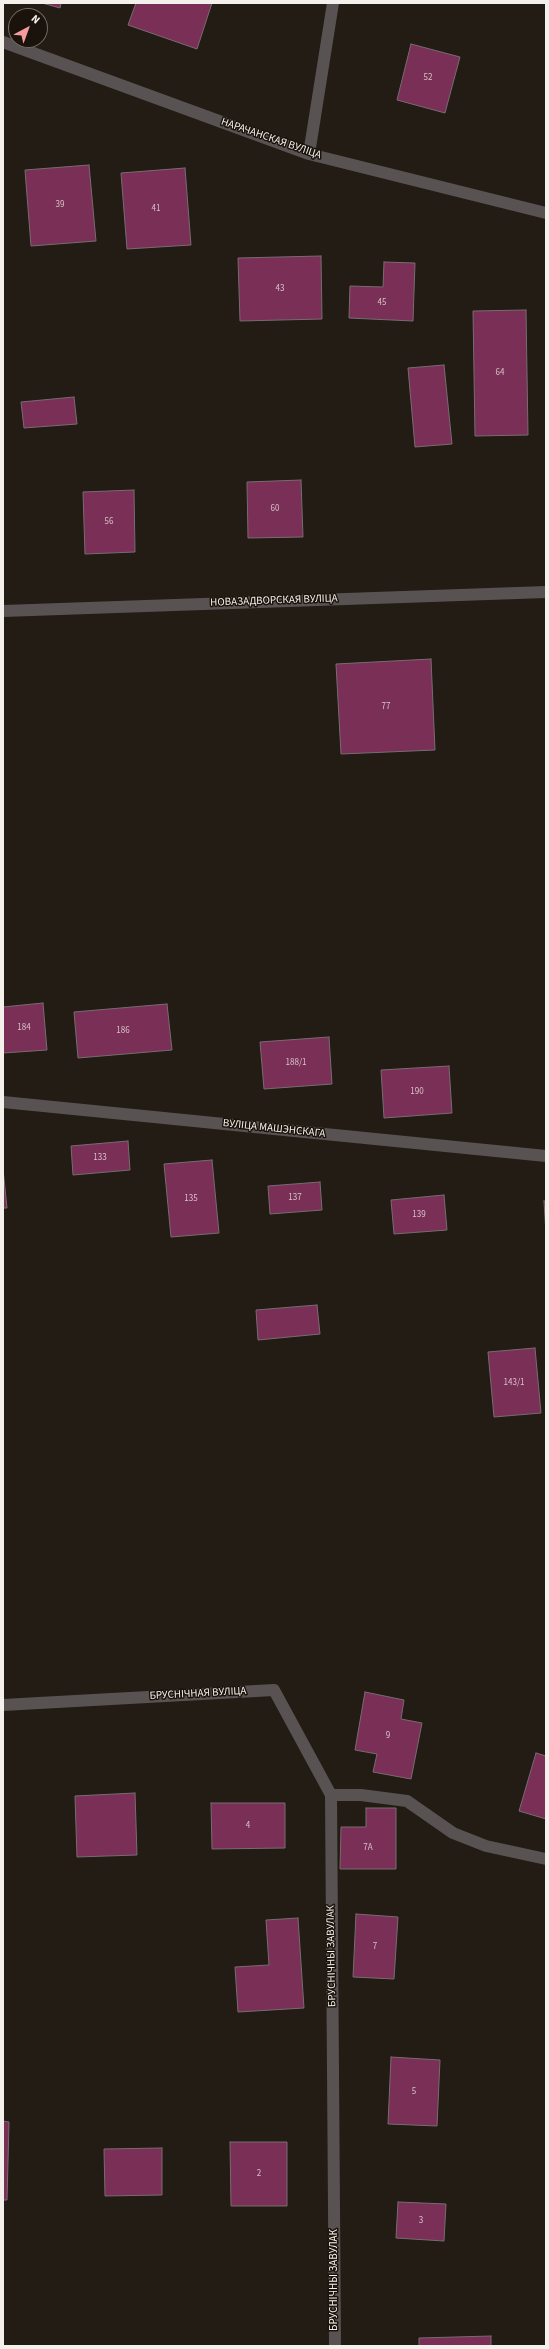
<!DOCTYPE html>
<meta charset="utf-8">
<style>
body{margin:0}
#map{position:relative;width:549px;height:2349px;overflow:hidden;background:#221c14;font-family:"Source Sans 3",sans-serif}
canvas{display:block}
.frame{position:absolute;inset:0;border:4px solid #f4f0eb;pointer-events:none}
.north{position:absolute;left:8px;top:8px;width:40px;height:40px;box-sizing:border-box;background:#19130b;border:1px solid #716b65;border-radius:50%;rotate:41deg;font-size:11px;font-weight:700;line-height:16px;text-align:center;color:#f4f0eb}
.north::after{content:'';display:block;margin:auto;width:14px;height:18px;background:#f59b9d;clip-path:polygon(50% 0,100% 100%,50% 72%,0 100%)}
</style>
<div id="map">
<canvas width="549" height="2349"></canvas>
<div class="frame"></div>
<div class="north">N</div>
</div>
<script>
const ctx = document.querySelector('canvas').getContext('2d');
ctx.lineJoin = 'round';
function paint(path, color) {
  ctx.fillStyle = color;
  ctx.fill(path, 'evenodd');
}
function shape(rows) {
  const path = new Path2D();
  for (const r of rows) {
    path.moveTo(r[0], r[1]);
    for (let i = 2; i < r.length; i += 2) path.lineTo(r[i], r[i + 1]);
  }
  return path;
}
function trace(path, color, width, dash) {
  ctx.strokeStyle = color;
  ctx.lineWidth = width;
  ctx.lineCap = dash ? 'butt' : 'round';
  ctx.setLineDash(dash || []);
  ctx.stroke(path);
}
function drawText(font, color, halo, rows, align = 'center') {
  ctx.font = font + ' "Source Sans 3",sans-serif';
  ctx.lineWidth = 3;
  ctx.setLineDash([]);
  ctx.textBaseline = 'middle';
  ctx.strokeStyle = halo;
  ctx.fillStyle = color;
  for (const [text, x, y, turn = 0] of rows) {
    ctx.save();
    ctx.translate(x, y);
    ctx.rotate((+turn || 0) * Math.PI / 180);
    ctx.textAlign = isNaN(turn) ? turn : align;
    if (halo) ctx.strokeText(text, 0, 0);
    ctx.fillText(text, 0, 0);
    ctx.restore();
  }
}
const building = shape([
 [42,3,61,3,60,8,42,3],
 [136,3,212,3,197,49,128,25,136,3],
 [411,44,460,57,445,113,397,100,411,44],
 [89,165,96,241,31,246,25,170,89,165],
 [185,168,191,245,127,249,121,173,185,168],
 [321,256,322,319,240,321,238,258,321,256],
 [384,262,415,263,413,321,349,318,350,286,383,287,384,262],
 [526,310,528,435,475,436,473,311,526,310],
 [444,365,452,444,415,447,408,368,444,365],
 [74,397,77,424,24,428,21,402,74,397],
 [301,480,303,537,248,538,247,482,301,480],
 [134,490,135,552,85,554,83,492,134,490],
 [431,659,435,750,341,754,336,664,431,659],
 [43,1003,47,1050,3,1053,3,1007,43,1003],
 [167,1004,172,1050,78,1058,74,1012,167,1004],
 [329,1037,332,1084,264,1089,260,1042,329,1037],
 [449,1066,452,1113,384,1118,381,1070,449,1066],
 [128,1141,130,1170,73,1175,71,1146,128,1141],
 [212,1160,219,1233,171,1237,164,1164,212,1160],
 [3,1169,7,1208,3,1208,3,1169],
 [320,1182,322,1210,270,1214,268,1186,320,1182],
 [444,1195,447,1230,394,1234,391,1200,444,1195],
 [544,1201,546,1201,546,1234,544,1201],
 [317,1305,320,1334,258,1340,256,1310,317,1305],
 [535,1348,541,1413,494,1417,488,1352,535,1348],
 [365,1692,404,1700,401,1719,422,1723,411,1779,373,1772,377,1754,355,1750,365,1692],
 [536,1753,546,1756,546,1819,519,1811,536,1753],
 [135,1793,137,1855,77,1857,75,1796,135,1793],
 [211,1803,285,1803,285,1848,212,1849,211,1803],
 [366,1808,396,1808,396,1869,340,1869,341,1827,366,1827,366,1808],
 [356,1914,398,1917,394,1979,353,1977,356,1914],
 [298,1918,304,2008,238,2012,235,1967,269,1965,266,1920,298,1918],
 [391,2057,440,2060,437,2126,388,2124,391,2057],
 [3,2121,9,2122,7,2200,3,2200,3,2121],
 [230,2142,287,2142,287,2206,231,2206,230,2142],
 [162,2148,162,2195,105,2196,104,2149,162,2148],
 [398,2202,446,2204,444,2241,396,2238,398,2202],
 [491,2336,491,2346,419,2346,419,2338,491,2336]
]);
const street = shape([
 [3,42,309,154,546,213],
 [309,154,333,3],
 [3,611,546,592],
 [3,1102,546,1156],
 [3,1705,274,1690,331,1795],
 [335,2346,331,1795,361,1795,407,1801,453,1833,486,1846,546,1859]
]);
const numberNames = [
 ["52",428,78],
 ["39",60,205],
 ["41",156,209],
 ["43",280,289],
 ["45",382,303],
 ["64",500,373],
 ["60",275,509],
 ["56",109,522],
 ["77",386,707],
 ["184",24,1028],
 ["186",123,1031],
 ["188/1",296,1063],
 ["190",417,1092],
 ["133",100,1158],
 ["137",295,1198],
 ["135",191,1199],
 ["139",419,1215],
 ["143/1",514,1383],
 ["9",388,1736],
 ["4",248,1826],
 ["7А",368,1848],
 ["7",375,1947],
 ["5",414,2092],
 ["2",259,2174],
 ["3",421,2221]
];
const streetNames = [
 ["НАРАЧАНСКАЯ ВУЛІЦА",271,139,19],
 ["НОВАЗАДВОРСКАЯ ВУЛІЦА",274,601,-2],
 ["ВУЛІЦА МАШЭНСКАГА",274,1129,6],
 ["БРУСНІЧНАЯ ВУЛІЦА",198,1694,-3],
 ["БРУСНІЧНЫ ЗАВУЛАК",332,1956,-91],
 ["БРУСНІЧНЫ ЗАВУЛАК",335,2280,-90]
];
paint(building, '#7a2f57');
trace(building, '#786c71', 1);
trace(street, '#585252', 12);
drawText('9px', '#d6c0c6', null, numberNames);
drawText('11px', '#f4f0eb', '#19130b', streetNames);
</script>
